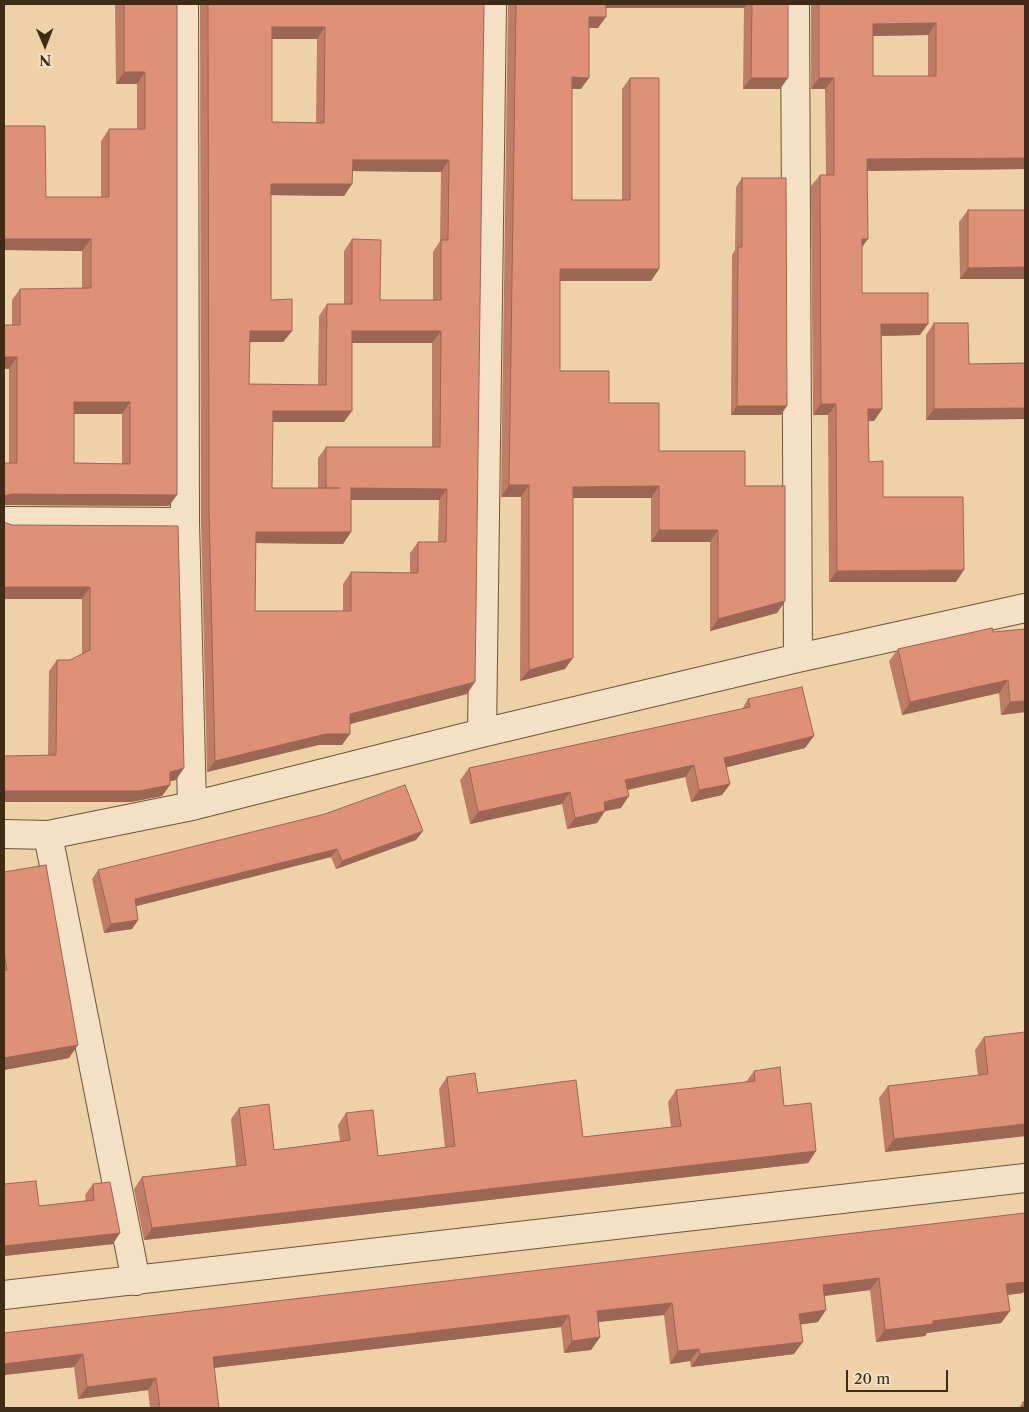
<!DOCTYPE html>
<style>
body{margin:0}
#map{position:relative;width:1029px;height:1412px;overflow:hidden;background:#eed1a6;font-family:"Libre Caslon Text",serif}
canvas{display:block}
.frame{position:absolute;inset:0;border:5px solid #3f2c16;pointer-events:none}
.north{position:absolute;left:20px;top:20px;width:50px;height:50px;-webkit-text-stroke:4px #f4e1c5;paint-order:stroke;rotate:179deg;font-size:14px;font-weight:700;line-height:20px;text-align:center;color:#3f2c16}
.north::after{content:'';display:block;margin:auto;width:18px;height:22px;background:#3f2c16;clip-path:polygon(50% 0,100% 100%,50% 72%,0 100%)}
.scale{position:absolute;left:846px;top:1370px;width:102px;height:22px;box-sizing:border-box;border:2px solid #3f2c16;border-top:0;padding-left:6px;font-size:15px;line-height:18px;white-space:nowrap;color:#3f2c16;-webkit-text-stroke:4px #f4e1c5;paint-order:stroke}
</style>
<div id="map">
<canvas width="1029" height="1412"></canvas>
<div class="frame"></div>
<div class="north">N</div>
<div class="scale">20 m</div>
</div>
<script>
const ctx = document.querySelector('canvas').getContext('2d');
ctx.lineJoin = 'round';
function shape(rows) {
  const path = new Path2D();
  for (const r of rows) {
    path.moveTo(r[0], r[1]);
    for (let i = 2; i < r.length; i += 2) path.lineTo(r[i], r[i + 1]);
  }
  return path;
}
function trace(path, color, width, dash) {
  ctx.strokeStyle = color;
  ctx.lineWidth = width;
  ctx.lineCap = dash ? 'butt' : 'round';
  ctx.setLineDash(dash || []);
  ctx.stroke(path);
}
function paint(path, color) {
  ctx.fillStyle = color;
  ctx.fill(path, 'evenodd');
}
const minor = shape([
 [184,4,185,522,192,806],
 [795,4,798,658],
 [4,521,185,522],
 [482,733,798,658,1025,608],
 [4,834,48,835,192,806,482,733,492,4],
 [48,835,136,1281],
 [4,1295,1025,1178]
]);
const wall = shape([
 [115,4,177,4,169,506,4,505,4,463,9,463,9,369,12,325,12,300,20,289,82,289,82,251,4,250,4,126,46,197,101,197,101,141,109,129,137,129,137,84,116,84],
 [74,414,122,414,122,464,74,463],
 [200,4,484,4,467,694,350,724,342,745,318,745,207,772,201,522],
 [272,39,317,39,316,123,272,122],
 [353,171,441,172,440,241,433,252,433,300,380,300,352,239,344,251,344,304,327,304,319,316,318,385,249,384,250,342,283,342,292,331,271,300,271,195,344,196,352,184],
 [352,343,432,343,432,447,326,447,318,458,318,488,272,488,272,422,344,422],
 [351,500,439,500,438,542,418,542,410,553,410,573,351,572,343,584,343,611,255,611,256,543,343,544,351,532],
 [508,4,788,4,780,89,743,89,744,8,606,8,598,28,589,28,581,89,572,89,572,200,622,200,622,89,630,78,659,269,651,281,560,281,560,371,609,403,659,451,745,486,785,601,777,613,710,631,710,542,651,542,651,498,573,498,565,669,520,681,521,497,501,497],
 [811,4,1025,4,1025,169,867,171,862,247,862,293,920,335,882,336,882,409,874,421,868,421,869,462,883,497,956,582,829,582,828,415,813,415,811,186,820,175,826,175,825,89,811,89],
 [928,35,928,76,873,76,873,36],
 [742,178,781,415,731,415,732,255,735,250,736,187],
 [968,210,1025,210,1025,279,960,279,959,222],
 [934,323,969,364,1025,363,1025,419,926,420,926,335],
 [5,523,12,525,178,526,176,780,170,781,170,785,162,796,131,802,48,755,49,671,57,660,70,660,82,654,82,599],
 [1025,629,1025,712,1001,715,999,693,902,715,889,661,898,649,993,632],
 [748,699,805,748,726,767,730,784,722,795,691,802,685,777,628,790,621,808,605,811,597,823,567,829,562,804,470,824,460,780,469,768,742,709],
 [416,840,336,869,331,857,136,906,138,920,132,929,104,933,92,879,98,870],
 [4,872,69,1058,4,1070],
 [984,1037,1025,1136,885,1152,879,1098,888,1086,978,1076,975,1050],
 [754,1071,784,1106,816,1151,808,1163,144,1240,134,1189,142,1177,236,1166,231,1119,239,1108,274,1150,340,1141,338,1125,346,1113,378,1156,445,1148,439,1089,447,1077,478,1093,583,1137,671,1127,668,1102,676,1090,746,1082],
 [4,1184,39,1206,86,1201,85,1195,93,1184,113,1244,4,1256],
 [1025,1213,1025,1289,1023,1293,1008,1295,1010,1311,1001,1323,927,1333,925,1336,876,1342,870,1290,825,1296,818,1322,801,1324,794,1354,691,1367,690,1361,670,1364,664,1315,598,1322,600,1337,591,1350,564,1353,561,1327,214,1368,219,1408,150,1408,148,1390,78,1399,74,1367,4,1375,4,1333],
 [1023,1402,1025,1408,1019,1408]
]);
const shadedWall = shape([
 [601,4,747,4,744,8,598,8],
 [589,17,606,17,598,28,581,28],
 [936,23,928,35,865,36,873,24],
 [272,27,325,27,317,39,264,39],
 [124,72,145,72,137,84,116,84],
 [572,77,589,78,581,89,564,89],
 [751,78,788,78,780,89,743,89],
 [819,78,834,78,825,89,811,89],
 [1025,158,1025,169,859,171,867,159],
 [353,160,449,160,441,172,345,171],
 [271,184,352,184,344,196,263,195],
 [4,239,91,239,82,251,4,250],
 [862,239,868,239,860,250],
 [1025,267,1025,279,960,279,968,268],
 [560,269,659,269,651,281,551,281],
 [881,324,928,324,920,335,873,336],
 [250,331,292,331,283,342,241,342],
 [352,331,441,331,432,343,344,343],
 [4,357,17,357,9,369,4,369],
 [74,402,130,402,122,414,66,414],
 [821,404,836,404,828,415,813,415],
 [737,406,787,406,781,415,731,415],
 [1025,408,1025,419,926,420,934,409],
 [868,409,882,409,874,421,860,421],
 [273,411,352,411,344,422,264,422],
 [509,485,529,485,521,497,501,497],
 [659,486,651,498,565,498,573,487],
 [351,488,447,489,439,500,343,500],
 [12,494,177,495,169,506,4,505,4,496],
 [659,530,718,530,710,542,651,542],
 [256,532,351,532,343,544,248,543],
 [964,570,956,582,829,582,837,571],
 [4,587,90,587,82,599,4,599],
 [785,601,777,613,710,631,718,619],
 [573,658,565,669,520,681,529,670],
 [1008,680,999,693,902,715,910,702],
 [475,682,467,694,342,726,350,714],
 [1025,701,1025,712,1001,715,1010,702],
 [326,734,350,734,342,745,318,745,207,772,215,761],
 [814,736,805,748,716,770,724,758],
 [694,765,685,777,617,792,625,780],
 [184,768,176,780,162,783,170,772],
 [730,784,722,795,691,802,699,790],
 [170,785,162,796,131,802,4,802,4,791],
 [570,792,562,804,470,824,478,812],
 [629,796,621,808,605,811,597,823,567,829,575,818,604,802],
 [423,831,416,840,336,869,342,861],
 [337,849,331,857,129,908,135,899],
 [138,920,132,929,104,933,111,924],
 [78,1045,69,1058,4,1070,4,1058],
 [1025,1124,1025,1136,885,1152,894,1139],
 [816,1151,808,1163,144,1240,152,1228],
 [120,1233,113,1244,4,1256,4,1246],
 [879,1278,870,1290,815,1297,823,1285],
 [1025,1282,1025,1289,1023,1293,998,1296,1006,1284],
 [672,1303,664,1315,588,1323,597,1311],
 [826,1310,818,1322,791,1326,799,1314],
 [1010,1311,1001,1323,927,1333,925,1336,876,1342,885,1330,933,1321],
 [569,1315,561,1327,204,1369,213,1357],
 [600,1337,591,1350,564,1353,572,1341],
 [803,1342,794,1354,691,1367,700,1354],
 [699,1349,690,1361,670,1364,678,1351],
 [83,1354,74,1367,4,1375,4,1364],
 [156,1378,148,1390,78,1399,87,1387]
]);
const building = shape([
 [124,4,177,4,177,495,12,494,4,496,4,463,17,463,17,357,4,357,4,325,20,325,20,289,91,288,91,239,4,239,4,126,45,126,46,197,109,197,109,129,145,129,145,72,124,72,124,4],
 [74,402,130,402,130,464,74,463,74,402],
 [208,4,484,4,475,682,350,714,350,734,326,734,215,761,209,510,208,4],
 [272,27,325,27,324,123,272,122,272,27],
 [353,160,449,160,448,240,441,240,441,300,380,300,381,240,352,239,352,304,327,304,326,385,249,384,250,331,292,331,292,299,271,300,271,184,352,184,353,160],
 [352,331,441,331,440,447,326,447,326,488,340,488,272,488,273,411,352,411,352,331],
 [351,488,447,489,446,542,418,542,418,573,351,572,351,611,255,611,256,532,351,532,351,488],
 [516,4,606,4,606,17,589,17,589,78,572,77,572,200,630,200,630,78,659,78,659,269,560,269,560,371,609,371,609,403,659,403,659,451,745,451,745,486,785,486,785,601,718,619,718,530,659,530,659,486,573,487,573,658,529,670,529,485,509,485,516,4],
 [752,4,788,4,788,78,751,78,752,4],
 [819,4,1025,4,1025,158,867,159,868,239,862,239,862,293,928,293,928,324,881,324,882,409,868,409,869,462,883,461,883,497,963,497,964,570,837,571,836,404,821,404,820,175,834,175,834,78,819,78,819,4],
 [936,23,936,76,873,76,873,24,936,23],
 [742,178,786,178,787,406,737,406,738,247,742,247,742,178],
 [968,210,1025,210,1025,267,968,268,968,210],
 [934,323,968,323,969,364,1025,363,1025,408,934,409,934,323],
 [4,522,12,525,178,526,184,768,170,772,170,785,139,791,4,791,4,756,56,755,57,660,70,660,90,650,90,587,4,587,4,522],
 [992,628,993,632,1025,629,1025,701,1010,702,1008,680,910,702,898,649,992,628],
 [802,687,814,736,724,758,730,784,699,790,694,765,625,780,629,796,604,802,605,811,575,818,570,792,478,812,469,768,750,707,748,699,802,687],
 [405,785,423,831,342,861,337,849,135,899,138,920,111,924,98,870,325,814,405,785],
 [46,865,78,1045,4,1058,4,970,7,970,4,953,4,872,46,865],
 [1025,1032,1025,1124,894,1139,888,1086,988,1074,984,1037,1025,1032],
 [780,1067,784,1106,811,1103,816,1151,152,1228,142,1177,246,1165,239,1108,269,1104,274,1150,350,1140,346,1113,373,1110,378,1156,455,1146,447,1077,475,1073,478,1093,576,1080,583,1137,681,1126,676,1090,755,1081,754,1071,780,1067],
 [36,1181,39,1206,94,1200,93,1184,110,1182,120,1233,4,1246,4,1184,36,1181],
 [1025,1213,1025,1282,1006,1284,1010,1311,933,1321,933,1324,885,1330,879,1278,823,1285,826,1310,799,1314,803,1342,700,1354,699,1349,678,1351,672,1303,597,1311,600,1337,572,1341,569,1315,213,1357,219,1408,160,1408,156,1378,87,1387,83,1354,4,1364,4,1333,1025,1213],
 [1023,1402,1025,1402,1025,1408,1023,1408,1023,1402]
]);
trace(minor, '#6b553a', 30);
trace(minor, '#f4e1c5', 28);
paint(wall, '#bf7d66');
paint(shadedWall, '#9b6653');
paint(building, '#de9177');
trace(building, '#9b6653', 1);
</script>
